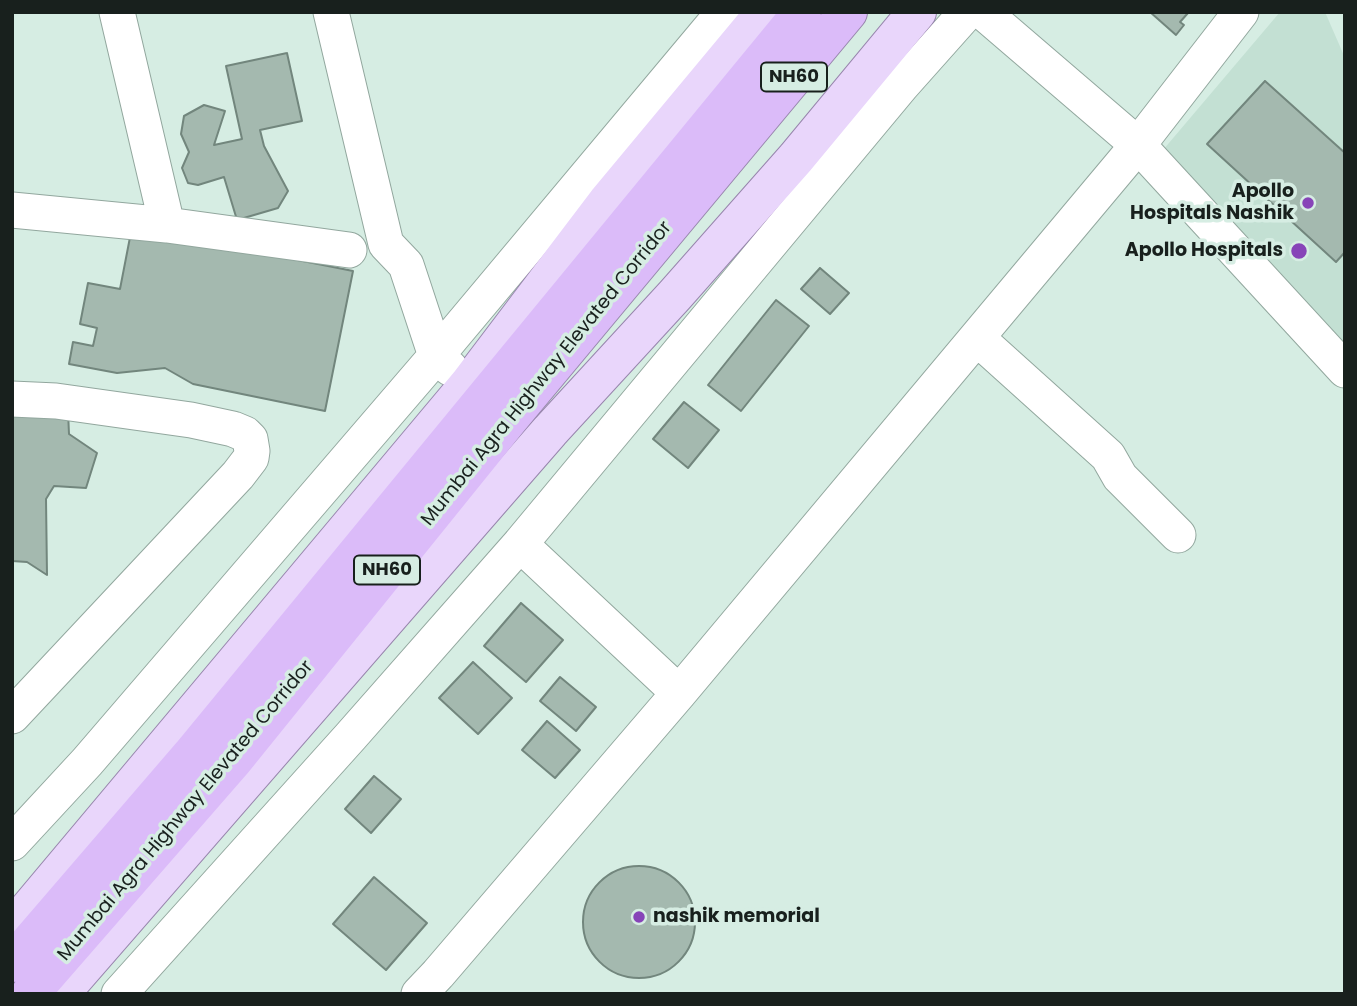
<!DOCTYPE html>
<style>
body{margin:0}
#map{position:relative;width:1357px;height:1006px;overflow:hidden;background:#d6ede3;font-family:Poppins,sans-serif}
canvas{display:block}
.frame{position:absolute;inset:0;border:14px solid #18201d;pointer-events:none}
</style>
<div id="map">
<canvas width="1357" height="1006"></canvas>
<div class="frame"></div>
</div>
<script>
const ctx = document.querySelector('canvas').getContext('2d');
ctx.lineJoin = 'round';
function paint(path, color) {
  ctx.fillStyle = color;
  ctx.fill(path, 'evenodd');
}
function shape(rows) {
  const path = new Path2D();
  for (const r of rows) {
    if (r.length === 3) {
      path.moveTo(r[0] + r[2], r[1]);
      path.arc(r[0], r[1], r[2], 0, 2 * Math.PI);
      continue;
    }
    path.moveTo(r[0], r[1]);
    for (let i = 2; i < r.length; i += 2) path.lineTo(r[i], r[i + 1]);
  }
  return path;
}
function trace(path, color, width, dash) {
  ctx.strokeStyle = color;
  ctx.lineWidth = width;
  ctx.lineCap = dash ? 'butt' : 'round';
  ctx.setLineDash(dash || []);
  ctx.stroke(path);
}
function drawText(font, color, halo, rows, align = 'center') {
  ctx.font = font + ' Poppins,sans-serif';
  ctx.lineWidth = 7;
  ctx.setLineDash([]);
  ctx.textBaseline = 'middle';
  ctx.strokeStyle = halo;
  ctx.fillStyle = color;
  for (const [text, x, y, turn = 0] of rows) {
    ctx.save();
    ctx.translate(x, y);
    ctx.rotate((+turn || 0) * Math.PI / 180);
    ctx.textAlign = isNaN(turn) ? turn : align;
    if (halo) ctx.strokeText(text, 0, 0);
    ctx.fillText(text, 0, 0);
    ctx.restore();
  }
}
const built = shape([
 [1280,12,1325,12,1345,58,1345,352,1163,150]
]);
const building = shape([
 [1150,12,1187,12,1188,13,1180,22,1184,25,1176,35,1150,12],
 [287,53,302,121,260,130,264,146,288,191,278,208,237,220,224,177,198,185,188,183,182,168,189,152,181,134,184,116,204,105,225,111,214,145,242,139,226,66,287,53],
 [1265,81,1345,153,1345,252,1336,262,1207,144,1265,81],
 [132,227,353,271,325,411,193,384,165,368,117,373,69,364,73,342,93,346,97,328,80,324,88,283,120,289,132,227],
 [820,268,849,293,830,314,801,289,820,268],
 [776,300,809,326,741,411,708,385,776,300],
 [684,402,719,430,688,468,653,439,684,402],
 [68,411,69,434,97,453,86,488,54,486,46,499,47,575,27,562,12,561,12,415,68,411],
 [521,603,563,640,526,682,484,646,521,603],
 [473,662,512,698,478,734,439,698,473,662],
 [560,677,596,707,576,731,540,701,560,677],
 [547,721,580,750,555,778,522,750,547,721],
 [374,776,401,799,371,833,345,809,374,776],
 [639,922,56],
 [374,877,427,923,386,970,333,924,374,877]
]);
const minor = shape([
 [117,12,167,225],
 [331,12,386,244,406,265,436,356,450,368],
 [983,12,1138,145,1345,370],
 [12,210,167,225,349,250],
 [977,338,1108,456,1120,477,1178,535],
 [12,399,56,401,191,420,233,429,245,434,250,439,252,451,251,458,238,475,12,716],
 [520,544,679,693],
 [12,843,87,762,436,356,724,12],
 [119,994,351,736,520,544,902,85,967,12],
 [419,994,438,974,679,693,1138,145,1241,12]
]);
const major = shape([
 [12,929,469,384,607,202,765,12],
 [60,994,550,431,675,295,796,158,917,12]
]);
const highway = shape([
 [12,963,191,755,802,12],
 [30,994,233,761,509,419,848,12]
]);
const markers = [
 [1308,203,7,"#8744b8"],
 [1299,251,9,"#8744b8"],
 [639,917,7,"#8744b8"]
];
const shields = [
 [794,77,66],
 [387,570,66]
];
const shieldNames = [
 ["NH60",794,77],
 ["NH60",387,570]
];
const poiNames = [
 ["Apollo",1294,192],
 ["Hospitals Nashik",1294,214],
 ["Apollo Hospitals",1283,251],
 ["nashik memorial",653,917,"left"]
];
const streetNames = [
 ["Mumbai Agra Highway Elevated Corridor",547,374,-51],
 ["Mumbai Agra Highway Elevated Corridor",186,811,-50]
];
paint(built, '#c3e0d3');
paint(building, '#a4b9af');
trace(building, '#72867d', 2);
trace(minor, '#92a79e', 37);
trace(major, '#9785ac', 40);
trace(highway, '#9785ac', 40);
trace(minor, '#fff', 35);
trace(major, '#e9d6fb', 38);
trace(highway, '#dbbbf9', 38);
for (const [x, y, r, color] of markers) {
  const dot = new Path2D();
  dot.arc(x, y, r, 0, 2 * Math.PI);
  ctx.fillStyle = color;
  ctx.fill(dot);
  trace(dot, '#d6ede3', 2.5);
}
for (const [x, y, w] of shields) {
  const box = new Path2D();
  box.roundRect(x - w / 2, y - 14.5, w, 29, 5);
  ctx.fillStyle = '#d6ede3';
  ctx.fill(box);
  trace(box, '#18201d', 2);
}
drawText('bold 18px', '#18201d', null, shieldNames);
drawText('bold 19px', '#18201d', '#d6ede3', poiNames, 'right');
drawText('19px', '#18201d', '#d6ede3', streetNames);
</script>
